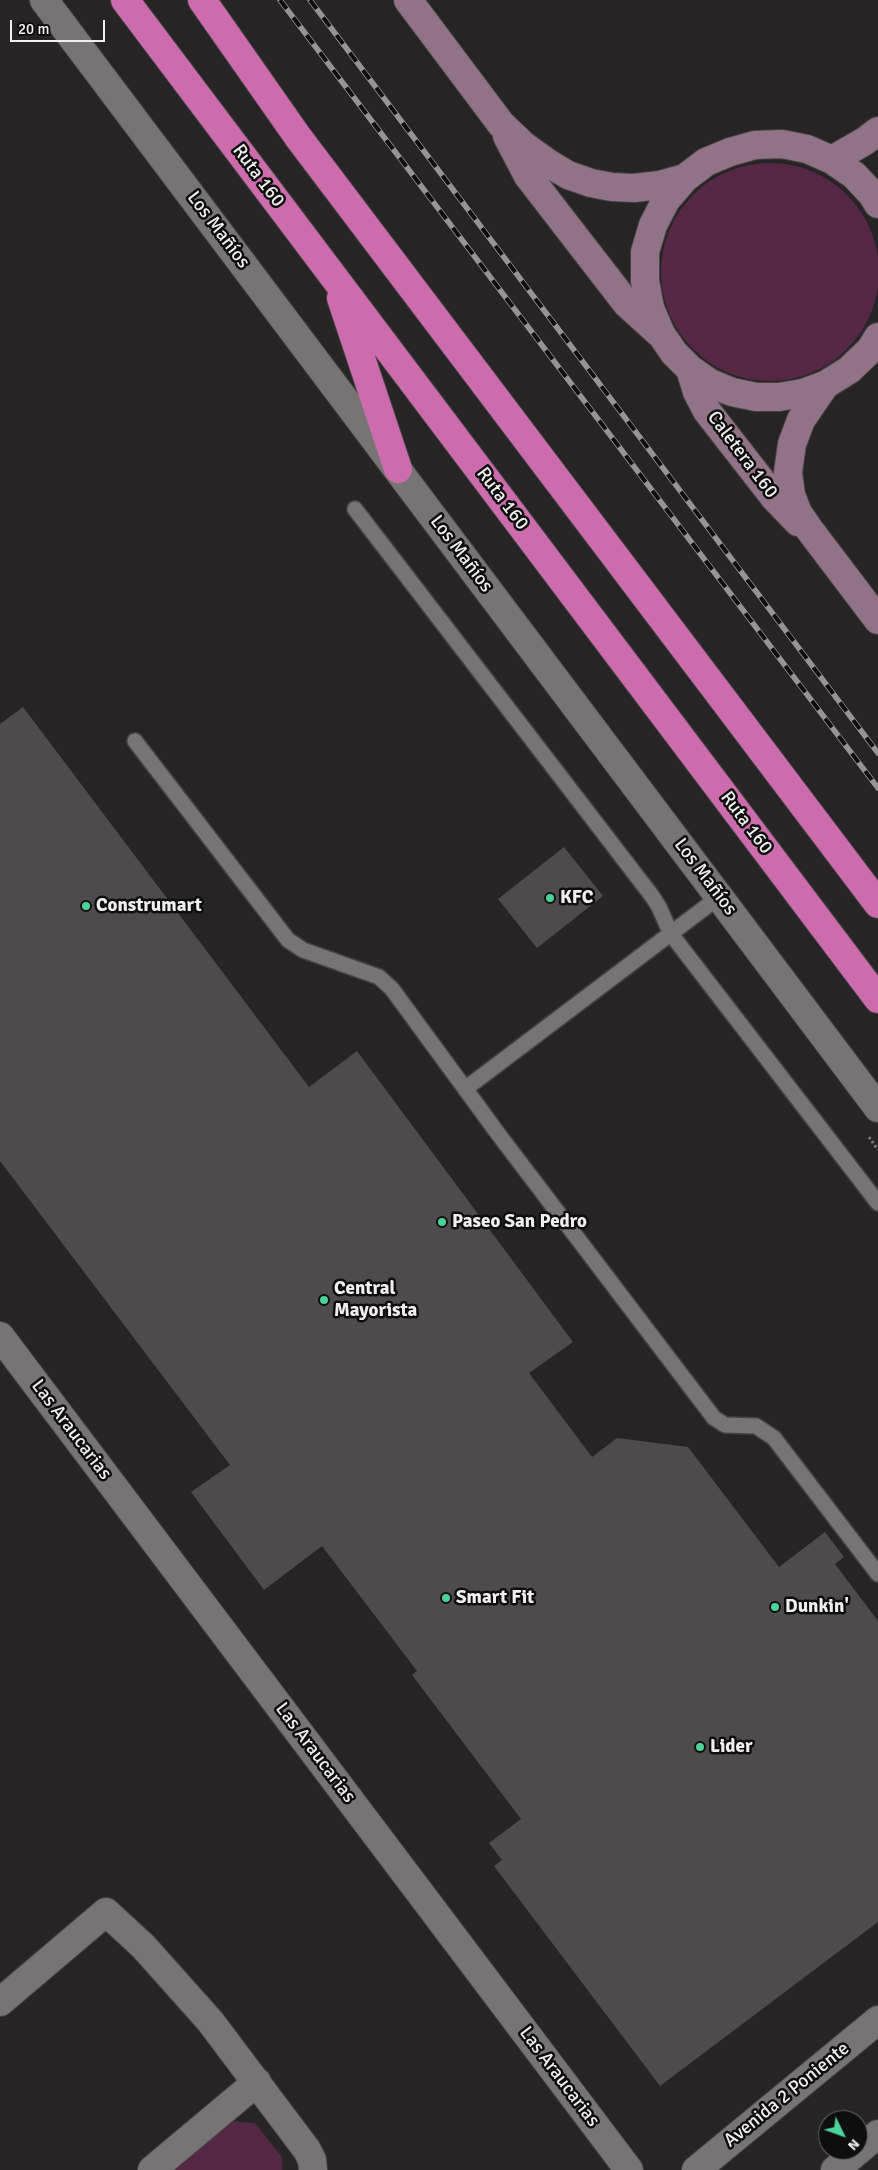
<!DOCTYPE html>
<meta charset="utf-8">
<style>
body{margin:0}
#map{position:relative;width:878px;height:2170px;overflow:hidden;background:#272426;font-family:Signika,sans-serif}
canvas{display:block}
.north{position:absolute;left:818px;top:2110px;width:50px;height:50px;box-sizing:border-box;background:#0f0e0f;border:1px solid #696869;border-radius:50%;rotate:132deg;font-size:14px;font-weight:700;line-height:20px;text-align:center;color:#f0eeef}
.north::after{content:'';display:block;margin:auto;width:18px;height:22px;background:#4cd39a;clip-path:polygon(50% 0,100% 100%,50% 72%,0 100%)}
.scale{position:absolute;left:10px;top:20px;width:95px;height:22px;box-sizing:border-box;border:2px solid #f0eeef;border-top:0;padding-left:6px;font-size:15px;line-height:18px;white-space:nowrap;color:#f0eeef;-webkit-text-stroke:4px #0f0e0f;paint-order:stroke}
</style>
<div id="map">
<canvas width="878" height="2170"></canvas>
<div class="north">N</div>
<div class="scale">20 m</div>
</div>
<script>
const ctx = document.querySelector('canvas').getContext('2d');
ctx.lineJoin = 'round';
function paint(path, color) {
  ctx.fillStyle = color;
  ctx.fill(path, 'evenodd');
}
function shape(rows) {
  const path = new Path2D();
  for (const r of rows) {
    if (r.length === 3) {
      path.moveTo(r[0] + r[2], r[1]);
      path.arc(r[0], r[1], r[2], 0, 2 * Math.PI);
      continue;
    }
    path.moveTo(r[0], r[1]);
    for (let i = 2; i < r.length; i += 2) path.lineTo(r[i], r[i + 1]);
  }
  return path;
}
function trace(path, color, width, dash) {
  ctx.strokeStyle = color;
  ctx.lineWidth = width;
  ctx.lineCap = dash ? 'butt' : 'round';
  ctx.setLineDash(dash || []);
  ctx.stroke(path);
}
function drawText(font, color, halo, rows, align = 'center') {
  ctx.font = font + ' Signika,sans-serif';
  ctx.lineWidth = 5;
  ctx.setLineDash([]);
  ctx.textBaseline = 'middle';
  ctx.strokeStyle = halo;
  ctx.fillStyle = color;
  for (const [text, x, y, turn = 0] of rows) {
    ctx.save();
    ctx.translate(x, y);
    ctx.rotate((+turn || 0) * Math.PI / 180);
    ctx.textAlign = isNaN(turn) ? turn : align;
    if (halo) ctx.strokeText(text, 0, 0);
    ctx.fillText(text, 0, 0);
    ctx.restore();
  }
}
const green = shape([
 [770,272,109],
 [232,2121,255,2123,282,2157,282,2170,175,2170]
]);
const building = shape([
 [23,707,309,1087,357,1051,573,1342,529,1373,592,1457,617,1438,688,1447,779,1567,825,1532,844,1557,835,1564,878,1621,878,1922,660,2086,494,1866,502,1860,489,1843,521,1819,412,1675,417,1671,322,1546,264,1590,191,1492,230,1465,0,1161,0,724],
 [564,847,603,896,537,948,498,899]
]);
const path = shape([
 [869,1137,878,1150]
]);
const lane = shape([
 [355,509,652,896,659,907,671,934,878,1203],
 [135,741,288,940,303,950,379,977,392,989,499,1135,714,1418,725,1425,756,1426,774,1438,878,1574],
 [465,1089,719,897]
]);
const street = shape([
 [44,0,878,1108],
 [0,1336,629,2170],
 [0,2002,106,1912,143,1946,210,2021,307,2150,312,2160,313,2170],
 [152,2170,257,2082],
 [696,2170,878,2020],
 [835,2170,878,2134]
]);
const secondary = shape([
 [408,0,501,124,523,145,548,163,568,175,591,183,612,187,634,188,660,185,685,178],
 [507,136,528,176,627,304,659,333],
 [832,160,865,141,878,131],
 [878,204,872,194,854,175,832,160,807,149,782,144,755,145,730,152,706,162,685,178,666,200,653,225,645,252,645,281,650,308,661,334,674,353,690,369,710,383,732,392,756,397,779,397,803,393,825,385,849,370,870,350,878,337],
 [690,369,697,392,707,411,774,497,798,522],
 [825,385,801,420,792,444,788,472,791,495,798,513,809,529,878,620]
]);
const highway = shape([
 [125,0,878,999],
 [202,0,298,137,878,904],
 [341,298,398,469]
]);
const rail = shape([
 [280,0,878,788],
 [310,0,878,753]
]);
const markers = [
 [550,898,5,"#4cd39a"],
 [86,906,5,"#4cd39a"],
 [442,1222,5,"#4cd39a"],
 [324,1300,5,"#4cd39a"],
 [446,1598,5,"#4cd39a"],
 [775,1607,5,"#4cd39a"],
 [700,1747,5,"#4cd39a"]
];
const streetNames = [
 ["Ruta 160",258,176,53],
 ["Los Mañíos",218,230,53],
 ["Caletera 160",742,455,53],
 ["Ruta 160",502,499,53],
 ["Los Mañíos",461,554,53],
 ["Ruta 160",746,823,53],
 ["Los Mañíos",705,877,53],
 ["Las Araucarias",71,1430,53],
 ["Las Araucarias",315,1753,53],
 ["Las Araucarias",559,2077,53],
 ["Avenida 2 Poniente",787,2095,-39]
];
const poiNames = [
 ["KFC",560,898],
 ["Construmart",96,906],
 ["Paseo San Pedro",452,1222],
 ["Central",334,1289],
 ["Mayorista",334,1311],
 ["Smart Fit",456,1598],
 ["Dunkin'",785,1607],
 ["Lider",710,1747]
];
paint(green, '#542745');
paint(building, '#4f4b4d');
trace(lane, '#464345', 18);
trace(street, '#464345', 30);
trace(secondary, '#464345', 30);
trace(highway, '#464345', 30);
trace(path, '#797678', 3, [2.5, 2.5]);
trace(lane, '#787476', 15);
trace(street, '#787476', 28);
trace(secondary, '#927286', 28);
trace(highway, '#cd6cac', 28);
trace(rail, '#969495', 5.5);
trace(rail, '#0f0e0f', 4, [11]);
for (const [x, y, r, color] of markers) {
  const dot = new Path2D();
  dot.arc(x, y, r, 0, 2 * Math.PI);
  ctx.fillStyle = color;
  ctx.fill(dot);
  trace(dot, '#0f0e0f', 2);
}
drawText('19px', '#f0eeef', '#0f0e0f', streetNames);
drawText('bold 19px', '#f0eeef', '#0f0e0f', poiNames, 'left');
</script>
